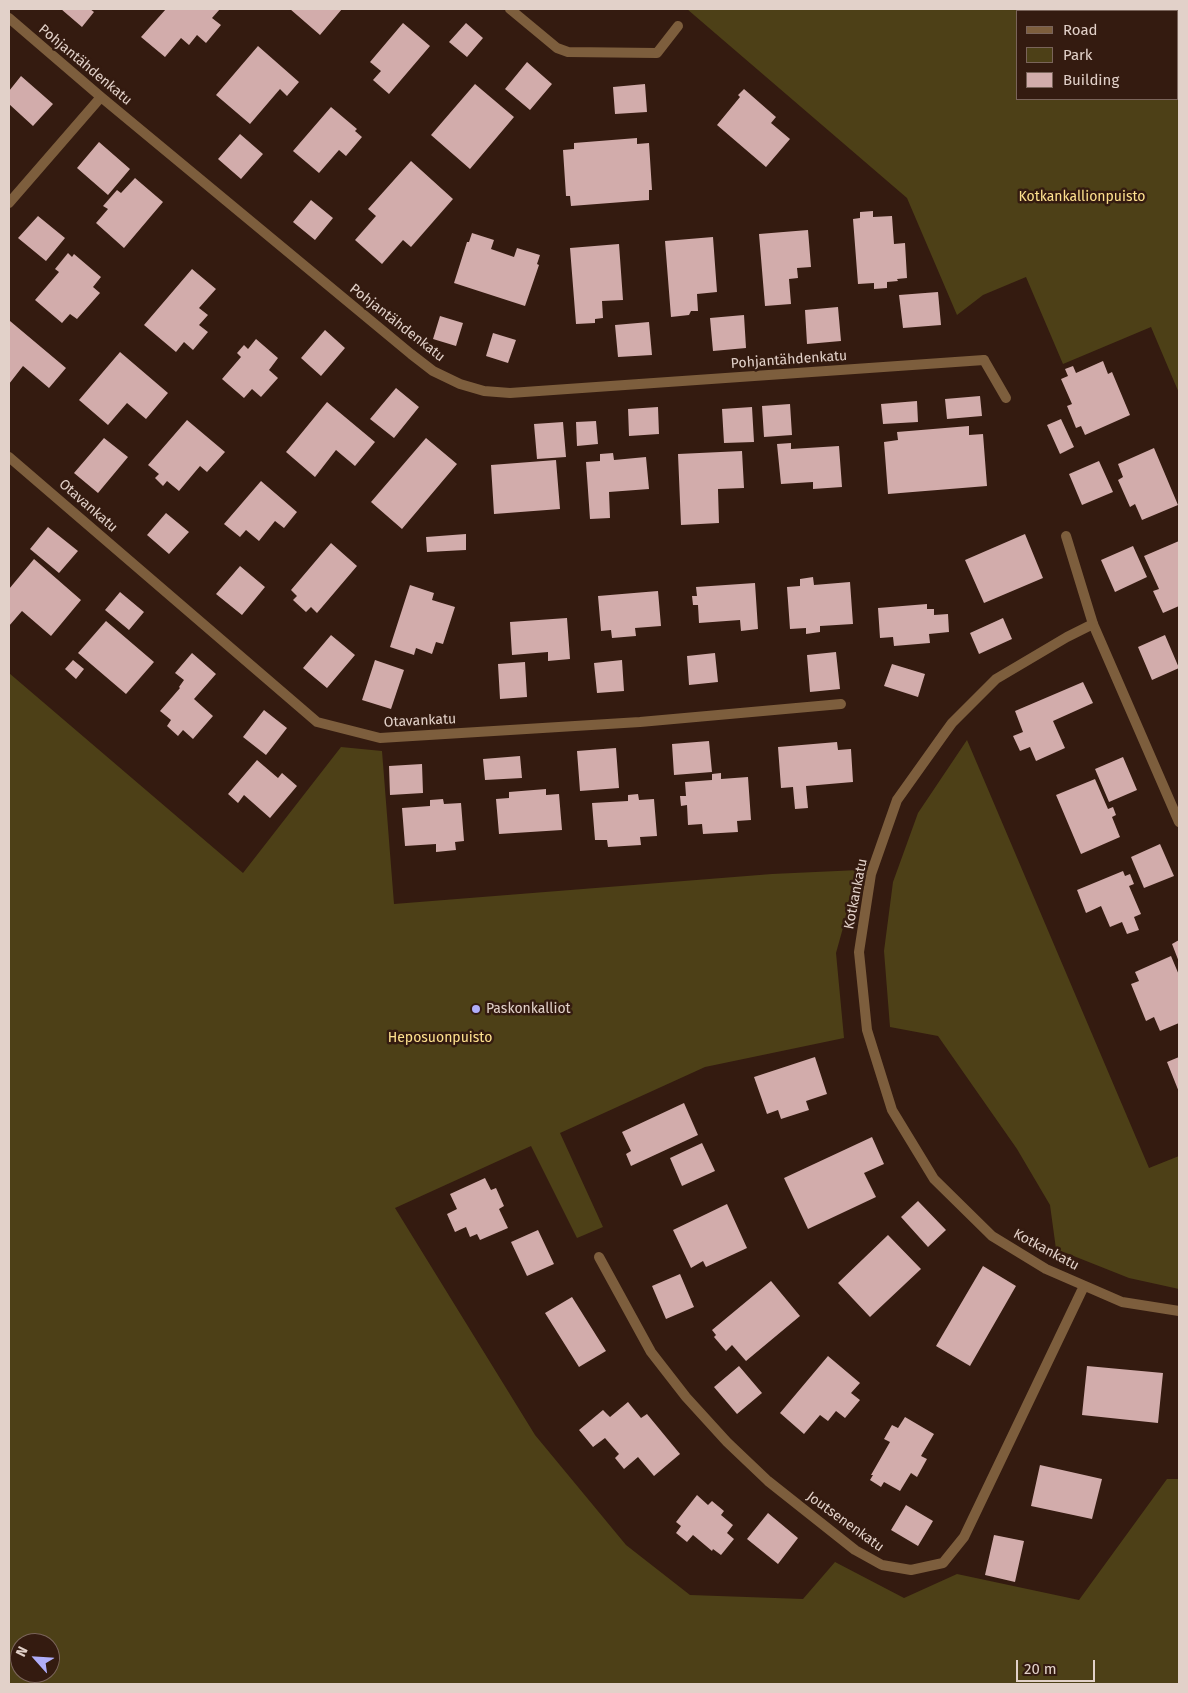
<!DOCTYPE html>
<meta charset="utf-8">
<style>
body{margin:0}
#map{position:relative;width:1188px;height:1693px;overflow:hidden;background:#341b10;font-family:"Fira Sans",sans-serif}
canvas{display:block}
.frame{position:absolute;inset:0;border:10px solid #e2d1c9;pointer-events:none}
.legend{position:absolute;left:1016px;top:10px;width:162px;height:90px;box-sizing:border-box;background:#341b10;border:1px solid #7a645a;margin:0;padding:6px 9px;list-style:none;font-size:15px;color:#e2d1c9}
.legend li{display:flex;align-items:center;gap:10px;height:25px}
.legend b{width:25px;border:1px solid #7a645a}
.north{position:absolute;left:10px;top:1633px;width:50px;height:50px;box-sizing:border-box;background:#341b10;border:1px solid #7a645a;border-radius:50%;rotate:296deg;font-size:14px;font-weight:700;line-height:20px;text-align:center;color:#e2d1c9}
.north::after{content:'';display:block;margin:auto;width:18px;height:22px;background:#b0aefa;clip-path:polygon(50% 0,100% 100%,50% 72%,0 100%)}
.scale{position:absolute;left:1016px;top:1660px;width:79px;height:22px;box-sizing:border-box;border:2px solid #e2d1c9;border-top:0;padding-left:6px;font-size:15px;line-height:18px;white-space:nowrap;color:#e2d1c9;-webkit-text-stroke:4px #341b10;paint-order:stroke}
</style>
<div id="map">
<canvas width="1188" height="1693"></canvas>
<div class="frame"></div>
<ul class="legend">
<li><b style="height:6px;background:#7d5e3d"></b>Road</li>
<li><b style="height:14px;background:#4d4017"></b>Park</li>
<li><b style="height:14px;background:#d2acab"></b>Building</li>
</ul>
<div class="north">N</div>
<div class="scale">20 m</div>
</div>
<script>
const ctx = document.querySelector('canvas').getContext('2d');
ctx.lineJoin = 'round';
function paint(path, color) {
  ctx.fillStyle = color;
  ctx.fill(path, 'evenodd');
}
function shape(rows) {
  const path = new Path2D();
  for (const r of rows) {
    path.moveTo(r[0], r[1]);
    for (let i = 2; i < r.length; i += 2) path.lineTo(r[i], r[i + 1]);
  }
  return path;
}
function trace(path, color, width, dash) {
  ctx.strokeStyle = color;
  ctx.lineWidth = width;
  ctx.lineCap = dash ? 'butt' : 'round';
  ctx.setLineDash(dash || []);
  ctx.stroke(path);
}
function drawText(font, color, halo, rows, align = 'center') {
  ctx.font = font + ' "Fira Sans",sans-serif';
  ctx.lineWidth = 5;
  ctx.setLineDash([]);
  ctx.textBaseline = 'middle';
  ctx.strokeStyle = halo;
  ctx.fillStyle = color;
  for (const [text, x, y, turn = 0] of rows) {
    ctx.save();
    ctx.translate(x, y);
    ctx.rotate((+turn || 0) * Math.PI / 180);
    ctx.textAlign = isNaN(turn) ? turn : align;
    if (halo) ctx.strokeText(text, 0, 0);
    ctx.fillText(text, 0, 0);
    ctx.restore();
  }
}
const green = shape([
 [687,9,1179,9,1179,393,1151,327,1063,364,1026,277,983,295,957,315,907,198],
 [1017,11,1177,11,1177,99,1017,99],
 [9,673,243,873,341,747,382,751,394,904,772,874,859,870,836,953,844,1038,705,1067,560,1133,603,1227,577,1238,531,1146,395,1208,535,1435,626,1545,690,1595,803,1599,835,1562,904,1598,957,1574,1079,1600,1167,1479,1179,1479,1179,1684,9,1684],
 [20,1643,50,1643,50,1673,20,1673],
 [967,740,1149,1168,1179,1156,1179,1289,1129,1278,1056,1249,1050,1205,1017,1149,938,1036,890,1027,884,951,893,882,918,813]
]);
const building = shape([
 [61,9,90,9,94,12,82,27],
 [166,9,220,9,212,18,221,25,206,43,197,35,189,45,181,38,165,57,141,37],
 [290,9,342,9,320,35],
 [403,23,430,46,389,94,373,80,381,71,370,62],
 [466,23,483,38,467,57,449,42],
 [258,46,299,82,287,96,280,89,250,124,216,95],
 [527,62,552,84,530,110,505,89],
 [21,76,53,104,33,126,9,104,9,91],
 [475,84,514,117,470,169,431,135],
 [645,84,647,112,615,114,613,87],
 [744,89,776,117,771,123,790,139,766,167,717,125,740,97,738,95],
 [331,107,357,129,355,131,362,137,346,156,339,150,319,173,293,151],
 [240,134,263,154,241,179,218,159],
 [637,138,637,144,649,143,652,190,649,190,649,200,571,206,570,196,566,196,563,150,574,149,574,143],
 [99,142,130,169,108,195,77,168],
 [411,161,453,199,411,247,403,240,382,264,355,240,376,216,368,209],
 [135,178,163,202,124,248,96,223,108,209,103,206,117,190,121,193],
 [311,200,333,218,315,240,293,222],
 [873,211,873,217,892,216,894,244,905,243,907,278,897,279,898,281,887,282,887,288,874,289,874,283,858,284,853,219,860,218,860,212],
 [38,216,65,238,46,261,18,238],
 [808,230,811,267,797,268,798,278,789,279,791,304,765,306,759,234],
 [472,233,494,240,491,249,514,257,517,248,540,255,537,264,539,265,525,306,454,283,467,242,469,242],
 [713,237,717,292,697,294,698,311,691,311,689,315,671,317,665,241],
 [619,244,623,300,602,301,603,318,595,319,595,323,576,324,570,248],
 [68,253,72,257,74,254,101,277,93,287,100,293,77,319,70,314,62,323,35,300,59,272,55,269],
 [192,269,216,289,199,308,208,315,199,325,208,332,193,350,184,342,176,352,144,325],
 [938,292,941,325,903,328,899,295],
 [838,307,841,341,807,344,805,310],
 [744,315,746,348,713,351,710,318],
 [440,316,463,323,456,346,433,339],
 [10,321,66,368,49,388,23,366,9,384],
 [649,322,652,355,618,357,615,325],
 [325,330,345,348,321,376,301,358],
 [493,333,516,340,508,363,486,356],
 [256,339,278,358,269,370,278,378,261,397,252,389,244,398,222,379,241,357,237,353,244,345,248,349],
 [120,352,168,393,146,419,127,403,108,425,79,400],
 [1103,361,1108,374,1112,372,1130,415,1085,435,1081,426,1076,428,1067,406,1072,404,1061,379,1068,376,1065,369,1073,366,1076,373],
 [396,388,419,407,394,438,370,419],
 [980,396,982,416,947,419,945,399],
 [917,401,918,422,883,424,881,404],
 [327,402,375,442,355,466,336,450,315,477,286,452],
 [790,404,792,435,764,437,762,406],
 [658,407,659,434,629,436,628,409],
 [752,407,754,442,724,443,722,409],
 [1061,419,1074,447,1060,454,1047,425],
 [187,420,225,452,207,472,200,466,179,491,167,481,163,486,155,478,159,474,148,465],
 [596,421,598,444,577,446,576,422],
 [563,422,566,457,537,459,534,424],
 [969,426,969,435,983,434,987,486,888,494,884,442,898,440,897,432],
 [104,438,128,457,98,493,74,473],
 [426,438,457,464,402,529,371,502],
 [791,443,791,449,839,446,842,487,813,489,813,482,781,484,777,444],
 [1154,448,1178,505,1142,520,1135,504,1130,507,1118,480,1123,477,1118,464],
 [742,451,744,488,718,489,719,523,681,525,678,454],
 [613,453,614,460,646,457,649,489,609,492,610,518,590,519,586,462,600,461,600,454],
 [556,460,560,509,494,514,491,465],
 [1099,461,1113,492,1082,505,1069,474],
 [261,481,297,512,284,528,275,521,259,541,246,530,240,537,224,524],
 [166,513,189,532,169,554,147,535],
 [48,527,78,551,59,573,30,549],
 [466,534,466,550,427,552,426,537],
 [1025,534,1043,578,984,603,965,560],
 [1179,541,1179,606,1163,613,1153,591,1159,589,1144,556],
 [331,543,357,566,317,613,311,607,306,612,293,600,297,596,291,590],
 [1133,546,1147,577,1115,592,1101,560],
 [34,559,81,600,51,636,22,611,9,626,9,589],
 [240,566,265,587,242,615,216,594],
 [813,577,814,585,850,582,853,624,820,626,820,632,806,634,806,628,790,629,787,587,800,586,800,579],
 [755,583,758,629,741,631,740,620,699,623,698,605,693,605,692,596,697,596,696,587],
 [410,585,434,593,432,600,455,607,443,644,436,642,432,654,416,648,414,655,390,647],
 [658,591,661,626,635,628,636,636,612,638,611,630,601,631,598,596],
 [120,592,144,612,129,630,105,610],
 [927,604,927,609,934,609,934,615,948,614,949,632,929,634,930,643,894,646,893,637,880,638,878,608],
 [567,618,570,659,548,661,548,652,512,655,510,622],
 [1003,618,1012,639,979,654,970,633],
 [106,621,154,662,126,694,78,653],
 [331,635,355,655,327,688,303,668],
 [1165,635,1179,668,1152,680,1138,647],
 [836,652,840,689,810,692,807,655],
 [192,653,216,674,194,699,213,716,193,739,183,730,178,736,167,726,171,720,160,711,180,688,179,687,184,680,175,673],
 [715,653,718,682,689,685,687,656],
 [73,660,84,669,76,679,65,669],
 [375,660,404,670,391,709,362,700],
 [622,660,624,691,597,693,594,663],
 [525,662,527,697,500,699,498,664],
 [892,664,925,674,918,697,884,686],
 [1083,682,1093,703,1053,721,1065,748,1036,761,1030,747,1020,751,1013,736,1023,732,1015,711],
 [264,710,287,728,266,755,243,737],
 [709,741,712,772,674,775,672,744],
 [837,742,838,750,851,749,853,782,806,786,808,808,795,809,793,787,781,788,778,747],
 [616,748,619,788,580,791,577,751],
 [520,756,522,778,485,780,483,759],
 [1123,757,1137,790,1109,802,1095,769],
 [257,760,278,778,282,773,297,786,270,818,244,795,238,803,228,794],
 [422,764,423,793,390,795,389,766],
 [721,773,721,779,748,777,751,820,737,821,738,832,703,834,702,824,688,825,687,805,681,806,680,796,686,796,685,782,712,780,712,774],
 [1095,779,1108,809,1113,807,1116,815,1112,817,1120,837,1081,854,1056,795],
 [546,789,546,795,559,794,562,830,499,834,496,799,509,798,509,792],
 [638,794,639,800,654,799,657,836,640,837,641,845,608,847,607,840,595,840,592,803,628,801,628,795],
 [443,799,444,804,461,803,464,841,455,842,456,850,436,852,436,844,405,846,402,808,430,806,430,800],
 [1160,844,1174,876,1144,888,1131,857],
 [1123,871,1125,876,1130,874,1134,884,1129,886,1141,914,1134,917,1139,930,1127,934,1122,922,1110,927,1101,906,1086,913,1077,890],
 [1179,940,1179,962,1172,944],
 [1171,956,1179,975,1179,1023,1160,1031,1154,1017,1146,1021,1131,984,1139,981,1135,972],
 [815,1057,827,1094,806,1101,809,1110,781,1119,778,1110,767,1114,754,1077],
 [1179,1057,1179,1092,1167,1062],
 [684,1103,698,1135,631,1166,626,1154,631,1151,622,1132],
 [872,1137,884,1164,864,1173,876,1197,808,1229,784,1178],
 [702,1143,715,1171,682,1186,670,1158],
 [485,1178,491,1190,496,1188,504,1206,499,1209,508,1228,480,1240,477,1234,470,1237,466,1227,455,1232,447,1214,457,1209,450,1194],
 [918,1201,946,1230,928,1247,901,1217],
 [727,1204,747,1248,706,1267,703,1261,691,1268,673,1230],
 [538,1230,554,1264,527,1276,511,1242],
 [888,1235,921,1269,870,1317,838,1283],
 [983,1266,1016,1286,970,1366,936,1346],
 [680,1274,694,1307,666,1319,652,1286],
 [771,1281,800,1316,746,1361,732,1345,726,1351,714,1337,716,1335,712,1330],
 [572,1297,606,1351,579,1367,545,1313],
 [828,1356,860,1383,851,1393,860,1400,845,1418,836,1411,828,1421,820,1415,804,1434,780,1413],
 [739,1366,762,1393,737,1414,714,1387],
 [1087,1366,1163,1373,1158,1423,1082,1415],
 [628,1402,641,1418,647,1414,680,1454,654,1476,638,1457,624,1469,615,1458,619,1454,605,1438,593,1447,579,1430,603,1410,610,1417],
 [905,1417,934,1434,921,1456,927,1459,917,1477,911,1473,900,1491,884,1482,881,1487,870,1480,873,1475,871,1475,890,1442,884,1439,892,1425,898,1428],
 [1040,1465,1102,1479,1092,1519,1031,1506],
 [697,1495,708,1505,712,1501,724,1511,721,1515,733,1525,727,1533,734,1539,721,1555,713,1549,712,1551,693,1535,687,1542,676,1533,681,1526,676,1522],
 [906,1505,933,1521,918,1546,891,1530],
 [768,1513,798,1538,778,1564,747,1539],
 [994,1535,1024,1541,1015,1582,985,1575]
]);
const lane = shape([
 [984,360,1006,398],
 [1066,536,1093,624]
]);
const street = shape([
 [510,9,557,48,568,52,657,53,678,26],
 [9,18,101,97,411,354,433,371,460,384,484,391,510,393,984,360],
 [9,203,101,97],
 [9,457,317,722,380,738,640,722,841,704],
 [1179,822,1093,624,1067,637,996,679,952,723,944,734,897,800,871,874,859,952,867,1030,892,1110,934,1179,992,1236,1046,1269,1122,1302,1179,1311],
 [599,1257,651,1352,686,1397,727,1442,768,1481,855,1550,882,1565,911,1570,943,1563,964,1537,1084,1286]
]);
const markers = [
 [476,1009,5,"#b0aefa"]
];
const streetNames = [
 ["Pohjantähdenkatu",85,65,40],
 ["Pohjantähdenkatu",397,323,38],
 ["Pohjantähdenkatu",789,360,-4],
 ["Otavankatu",88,506,41],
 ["Otavankatu",420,721,-3],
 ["Kotkankatu",856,894,-79],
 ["Kotkankatu",1046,1250,28],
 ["Joutsenenkatu",845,1522,36]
];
const parkNames = [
 ["Kotkankallionpuisto",1082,197],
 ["Heposuonpuisto",440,1038]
];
const poiNames = [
 ["Paskonkalliot",486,1009]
];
paint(green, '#4d4017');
paint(building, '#d2acab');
trace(lane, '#7d5e3d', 10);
trace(street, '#7d5e3d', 10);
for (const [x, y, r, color] of markers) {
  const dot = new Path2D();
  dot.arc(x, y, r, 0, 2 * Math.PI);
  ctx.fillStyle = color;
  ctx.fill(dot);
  trace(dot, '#341b10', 2);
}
drawText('14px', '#e2d1c9', '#341b10', streetNames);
drawText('14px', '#fee18e', '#341b10', parkNames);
drawText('14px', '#e2d1c9', '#341b10', poiNames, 'left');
</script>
